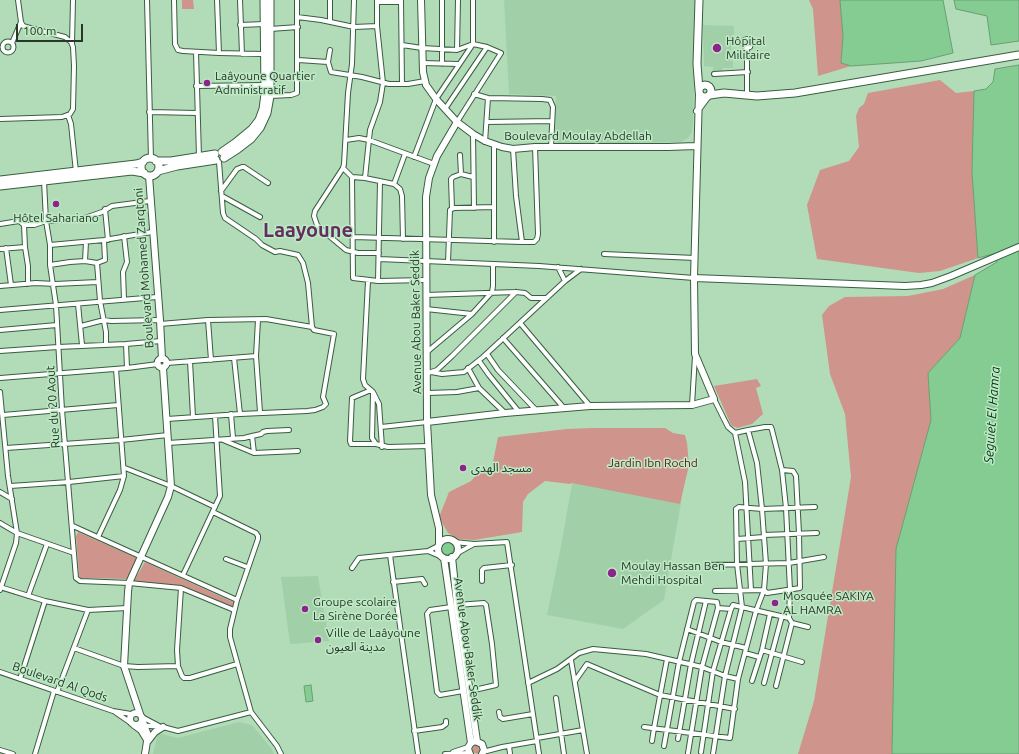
<!DOCTYPE html>
<meta charset="utf-8">
<style>
body{margin:0}
#map{position:relative;width:1019px;height:754px;overflow:hidden;background:#b2dcb8;font-family:Ubuntu,sans-serif}
canvas{display:block}
.scale{position:absolute;left:16px;top:24px;width:67px;height:18px;box-sizing:border-box;border:2px solid #273729;border-top:0;padding-left:5px;font-size:12px;line-height:14px;white-space:nowrap;color:#273729;-webkit-text-stroke:3px #bee9c5;paint-order:stroke}
</style>
<div id="map">
<canvas width="1019" height="754"></canvas>
<div class="scale">100 m</div>
</div>
<script>
const ctx = document.querySelector('canvas').getContext('2d');
ctx.lineJoin = 'round';
function paint(path, color) {
  ctx.fillStyle = color;
  ctx.fill(path, 'evenodd');
}
function shape(rows) {
  const path = new Path2D();
  for (const r of rows) {
    if (r.length === 3) {
      path.moveTo(r[0] + r[2], r[1]);
      path.arc(r[0], r[1], r[2], 0, 2 * Math.PI);
      continue;
    }
    path.moveTo(r[0], r[1]);
    for (let i = 2; i < r.length; i += 2) path.lineTo(r[i], r[i + 1]);
  }
  return path;
}
function trace(path, color, width, dash) {
  ctx.strokeStyle = color;
  ctx.lineWidth = width;
  ctx.lineCap = dash ? 'butt' : 'round';
  ctx.setLineDash(dash || []);
  ctx.stroke(path);
}
function drawText(font, color, halo, rows, align = 'center') {
  ctx.font = font + ' Ubuntu,"Noto Sans Arabic",sans-serif';
  ctx.lineWidth = 3;
  ctx.setLineDash([]);
  ctx.textBaseline = 'middle';
  ctx.strokeStyle = halo;
  ctx.fillStyle = color;
  for (const [text, x, y, turn = 0] of rows) {
    ctx.save();
    ctx.translate(x, y);
    ctx.rotate((+turn || 0) * Math.PI / 180);
    ctx.textAlign = isNaN(turn) ? turn : align;
    if (halo) ctx.strokeText(text, 0, 0);
    ctx.fillText(text, 0, 0);
    ctx.restore();
  }
}
const built = shape([
 [504,0,696,0,693,121,692,132,688,138,681,142,560,144,555,142,556,96,509,94],
 [703,25,734,26,734,34,732,36,730,61,733,61,733,68,723,68,722,73,712,74,713,67,704,66],
 [573,478,682,497,664,600,623,629,547,615,561,546],
 [318,576,329,641,290,644,281,577],
 [239,722,252,725,271,748,274,754,153,754,158,733,178,738]
]);
const green = shape([
 [182,0,193,0,194,9,182,9],
 [809,0,840,0,843,36,841,62,851,66,818,76,813,9],
 [940,80,956,93,974,91,972,172,978,258,940,271,919,273,817,259,807,205,820,170,849,161,859,147,856,116,859,108,864,104,868,93],
 [975,275,960,338,928,373,931,420,896,549,892,754,798,754,814,701,851,477,845,414,830,374,822,315,829,306,845,297,908,296,943,289],
 [757,379,761,386,756,388,763,414,752,424,737,428,731,425,714,386],
 [592,428,665,428,673,433,685,435,687,443,689,465,680,504,572,483,570,484,545,481,528,494,523,502,522,532,474,540,458,539,448,533,439,517,449,492,471,481,478,473,492,467,498,437,567,429],
 [78,532,137,558,128,579,81,578,79,575,76,536],
 [145,562,233,602,235,604,230,607,182,586,138,584,135,583,134,581],
 [477,749,4.5]
]);
const water = shape([
 [840,0,943,0,953,53,921,61,851,66,841,63,843,36,840,0],
 [954,0,1019,0,1019,41,991,45,987,16,956,9,954,0],
 [1019,65,1019,754,892,754,896,549,931,420,928,373,960,338,975,275,997,262,993,254,978,258,972,172,974,91,986,89,993,82,995,69,1019,65],
 [447,548,7],
 [311,685,313,701,306,702,304,686,311,685]
]);
const street = shape([
 [147,0,151,159],
 [174,0,175,44,178,50,183,51,219,53,264,54],
 [217,0,219,53],
 [240,0,242,54],
 [330,0,330,22],
 [354,0,352,64,348,93,344,164,343,168,315,211,314,216,317,225,322,230,346,250,358,253,379,253],
 [377,0,377,26,383,83,380,102,370,130,365,178,394,184,400,189,402,196,403,239],
 [401,0,402,84],
 [377,2,400,2],
 [297,17,321,20,354,27,377,26],
 [240,25,264,24],
 [270,29,298,27],
 [8,47,5.5],
 [12,43,21,22,18,0],
 [72,44,73,0],
 [402,45,422,48,457,50,473,44,487,47,501,53,457,122],
 [747,48,745,47,743,44,744,40,747,39,749,40,751,44,750,47,747,48,747,95],
 [330,50,328,62,331,72,362,77,389,84,408,84,425,81],
 [457,50,458,0],
 [196,52,199,157],
 [298,60,328,62],
 [423,63,458,64],
 [442,64,442,0],
 [714,74,748,72],
 [196,86,265,85],
 [474,94,488,98,542,99,550,100,553,107,551,147],
 [270,96,291,95,297,93,297,0],
 [445,109,487,47],
 [149,112,197,113],
 [68,115,71,124,76,172],
 [0,119,62,117,70,114,73,109,74,66,73,47,71,42,65,37,30,28,23,26,21,22],
 [487,122,552,121],
 [473,134,474,208],
 [346,140,359,138,369,140,434,164],
 [485,142,488,98],
 [494,145,494,242],
 [414,157,436,99,473,44,473,0],
 [343,168,352,177,353,278,378,281,426,280],
 [461,174,473,177],
 [352,177,365,178],
 [44,181,46,221,50,245,50,265,56,305,62,410,76,578,80,581,129,583,181,588,234,610],
 [394,184,405,154],
 [221,191,237,169,242,167,244,167,268,183],
 [222,196,260,217],
 [105,209,108,240],
 [452,209,451,179,453,177,461,174,460,155],
 [0,224,19,221,24,225,34,225,46,221,85,218,102,212,112,206,150,201],
 [24,225,25,247,28,266,28,284],
 [124,236,127,262,123,272,124,299],
 [353,237,522,242,516,196,513,149],
 [86,242,85,261,97,263,105,260,104,240],
 [522,242,534,242,537,239,538,234,535,147],
 [50,245,104,240,152,232],
 [6,248,11,285],
 [0,249,25,247],
 [604,254,695,258],
 [379,259,539,266,694,278],
 [448,262,450,210,454,208,494,207],
 [97,263,100,301,106,332,106,344],
 [50,265,70,262,85,261],
 [558,267,565,281],
 [368,281,363,379,365,385,373,392,379,404,382,447],
 [378,281,380,181],
 [0,286,36,283,55,284,98,282],
 [426,295,516,292,525,293,531,298,546,298,548,297],
 [78,304,82,345],
 [426,309,472,314],
 [0,310,157,297],
 [208,320,211,360],
 [258,320,256,356,260,412],
 [520,323,590,406],
 [160,324,208,320,266,319,312,327,308,283,303,263,298,255,280,251,275,252,262,245,256,239,225,218,223,213,219,162],
 [81,326,104,320,111,321,160,320],
 [0,330,57,325],
 [503,338,564,408],
 [126,344,127,368],
 [0,351,58,347,126,344,161,341],
 [427,352,472,314,492,292,493,286,493,265],
 [487,354,498,370,536,410],
 [234,358,240,414],
 [190,361,193,417],
 [479,361,489,375,519,412],
 [167,363,256,356],
 [468,368,479,388,505,413],
 [431,372,437,370,452,356,516,292],
 [428,373,431,372,442,374,464,372,483,357,565,281,581,269],
 [0,378,127,368,158,364],
 [371,390,352,398,350,441,351,444,376,444],
 [0,392,8,476,17,533,16,543,0,590],
 [373,393,372,438,376,444,388,447,429,446],
 [428,393,457,392,479,388],
 [692,405,695,356],
 [231,414,233,438],
 [3,415,118,405],
 [167,419,240,414,307,411,315,410,323,407,326,404,323,397,334,334,314,330,312,327],
 [381,427,427,422],
 [748,430,765,427,771,427,772,430,782,470,786,508,790,590,789,618],
 [735,433,745,482,751,590],
 [252,436,261,434,263,432,267,431,289,430],
 [223,440,254,453,298,451],
 [168,443,244,438,252,436,254,453],
 [6,448,121,440,168,435],
 [125,468,171,486,215,507],
 [10,486,69,482,124,476],
 [0,492,12,499],
 [213,512,256,533,258,536,258,539,237,600,230,629,230,637,251,712,277,746,281,754],
 [0,523,17,533,74,553],
 [73,526,237,600],
 [764,535,817,533],
 [98,537,120,490,124,476,116,369],
 [737,539,764,537],
 [454,542,474,544,456,554],
 [474,544,507,542,539,754],
 [438,546,428,551,442,557],
 [390,555,418,754],
 [226,559,247,567],
 [708,565,789,563,824,557],
 [352,568,359,558,428,551],
 [183,575,220,496,215,416],
 [482,581,482,570,484,568,512,565],
 [393,582,422,579,425,584],
 [0,587,45,601,88,610,127,608],
 [181,588,177,650,178,666,182,676,184,678,190,678,237,664],
 [715,591,764,590,767,593,800,588,799,533,796,476,793,471,782,470],
 [28,596,47,544],
 [457,605,484,603,486,605,492,644,496,685,470,691],
 [451,607,430,610,427,614,437,692,440,695,463,691],
 [687,629,721,642,746,648],
 [74,648,124,666,138,667,178,666],
 [762,650,802,662],
 [745,653,759,657],
 [571,660,587,754],
 [0,672,113,711,131,714],
 [20,679,45,601],
 [575,681,587,664,660,695,735,709],
 [752,681,762,650,770,614],
 [528,683,557,669,579,653,593,649,646,654,702,667,725,676,738,679],
 [764,683,782,616],
 [776,686,792,623],
 [57,692,88,610],
 [556,698,564,754],
 [115,712,131,723],
 [499,712,500,717,503,719,533,714],
 [142,717,159,726],
 [137,725,163,727,178,731,251,712],
 [644,727,730,738,738,679,756,611,764,590,766,564,762,509,757,463,748,430,735,433,728,427,714,399],
 [414,731,442,727,446,724,446,721],
 [537,738,583,730],
 [678,739,691,664,706,601],
 [652,741,654,728,667,659],
 [509,746,510,754],
 [664,746,679,662,694,602,696,600,717,602,718,608,731,609,733,605,789,618,792,623,808,627],
 [0,750,13,754],
 [453,752,468,747],
 [483,752,502,747,537,741],
 [701,752,713,671,731,609],
 [688,753,702,667,718,608],
 [35,754,54,691],
 [445,754,469,753],
 [713,754,725,676,742,607,737,564,736,509,739,507,762,509,815,507]
]);
const secondary = shape([
 [421,0,423,72,426,85,436,99,457,122,473,134,485,141,502,147,513,149,535,147,668,147,696,146],
 [697,111,708,96],
 [149,176,160,320,162,359],
 [694,278,905,286,921,285,932,283,951,276,1019,247],
 [162,363,4.5],
 [427,422,505,413,590,406,692,405,714,399,695,354,694,278,699,92],
 [448,549,10],
 [439,545,439,528,431,495,427,422,426,197,429,178,437,156,457,122],
 [452,557,457,605,477,741],
 [444,558,471,743],
 [136,719,6],
 [140,714,124,666,128,592,129,583,168,497,171,486,163,368],
 [142,719,148,735,145,754],
 [134,725,141,730,147,740],
 [148,741,155,732,163,727],
 [470,754,468,749,469,746,471,743,475,741,482,744,484,750,482,754]
]);
const primary = shape([
 [705,91,6],
 [699,90,697,64,699,0],
 [710,95,724,93,757,96,795,93,1019,55],
 [222,152,235,143,252,129,259,120,263,109,265,94,264,0],
 [224,158,238,149,251,139,260,128,267,113,270,96,270,0],
 [150,167,9],
 [156,161,171,161,215,154],
 [158,171,177,166,216,160],
 [0,180,136,164,143,162],
 [0,186,132,171,144,173]
]);
const markers = [
 [717,48,5,"#8c2489"],
 [207,83,4,"#8c2489"],
 [56,204,4,"#8c2489"],
 [463,468,4,"#8c2489"],
 [612,573,5,"#8c2489"],
 [775,603,4,"#8c2489"],
 [305,609,4,"#8c2489"],
 [318,640,4,"#8c2489"]
];
const poiNames = [
 ["Hôpital",726,41],
 ["Militaire",726,55],
 ["Laâyoune Quartier",215,76],
 ["Administratif",215,90],
 ["Hôtel Sahariano",56,218,"center"],
 ["مسجد الهدى",471,468],
 ["Moulay Hassan Ben",621,566],
 ["Mehdi Hospital",621,580],
 ["Mosquée SAKIYA",783,596],
 ["AL HAMRA",783,610],
 ["Groupe scolaire",313,602],
 ["La Sirène Dorée",313,616],
 ["Ville de Laâyoune",326,633],
 ["مدينة العيون",326,647]
];
const streetNames = [
 ["Boulevard Moulay Abdellah",578,136],
 ["Boulevard Mohamed Zarqtoni",144,268,-94],
 ["Avenue Abou Baker Seddik",416,322,-91],
 ["Rue du 20 Aout",53,407,-94],
 ["Avenue Abou Baker Seddik",468,649,82],
 ["Boulevard Al Qods",60,682,19]
];
const parkNames = [
 ["Jardin Ibn Rochd",653,463]
];
const waterNames = [
 ["Seguiet El Hamra",992,415,-86]
];
const townNames = [
 ["Laayoune",308,230]
];
paint(built, '#a1d0a8');
paint(green, '#cf948b');
paint(water, '#85cc92');
trace(water, '#699f72', 1);
trace(street, '#385e40', 6);
trace(secondary, '#385e40', 8);
trace(primary, '#385e40', 9);
trace(street, '#fff', 4);
trace(secondary, '#fff', 6);
trace(primary, '#fff', 7);
for (const [x, y, r, color] of markers) {
  const dot = new Path2D();
  dot.arc(x, y, r, 0, 2 * Math.PI);
  ctx.fillStyle = color;
  ctx.fill(dot);
  trace(dot, '#bee9c5', 1.5);
}
drawText('12px', '#273729', '#bee9c5', poiNames, 'left');
drawText('12px', '#273729', '#bee9c5', streetNames);
drawText('12px', '#61140d', '#bee9c5', parkNames);
drawText('italic 13px', '#003511', '#bee9c5', waterNames);
drawText('bold 20px', '#612e5f', '#bee9c5', townNames);
</script>
